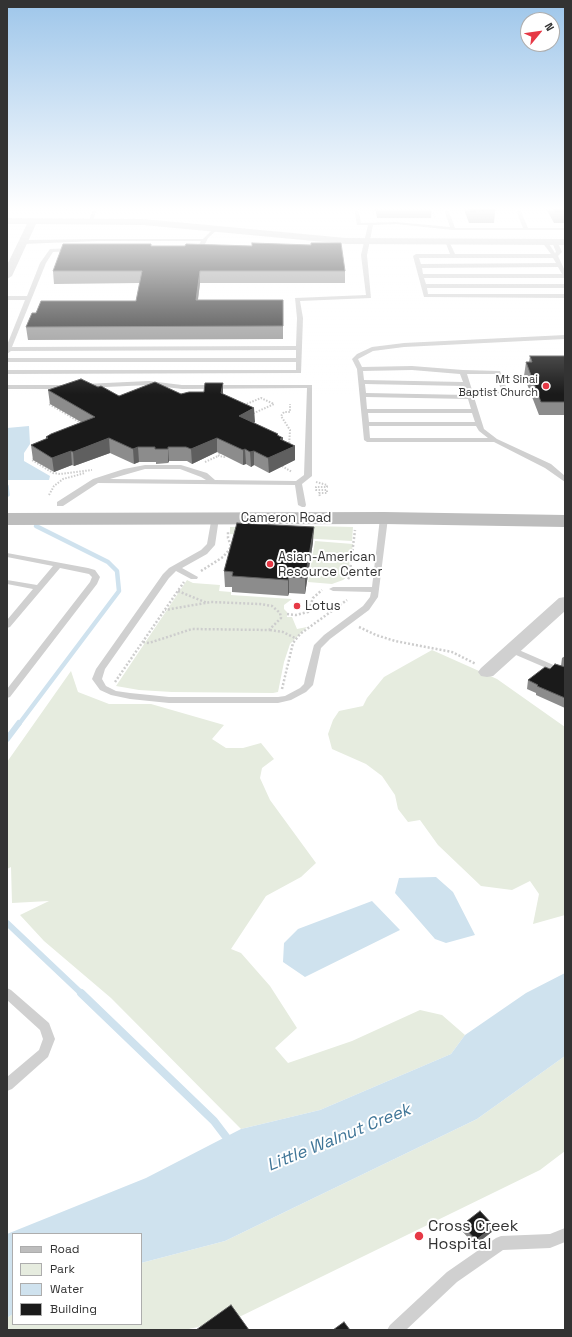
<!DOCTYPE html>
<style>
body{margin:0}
#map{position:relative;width:572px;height:1337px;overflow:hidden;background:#fff;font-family:"Space Grotesk",sans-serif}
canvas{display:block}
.frame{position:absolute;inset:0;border:8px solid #333;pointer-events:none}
.legend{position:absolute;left:12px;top:1233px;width:130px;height:92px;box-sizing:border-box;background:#fff;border:1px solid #adadad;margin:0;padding:5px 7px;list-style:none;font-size:12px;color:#333}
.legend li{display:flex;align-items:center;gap:8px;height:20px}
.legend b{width:20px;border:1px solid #adadad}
.north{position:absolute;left:520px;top:12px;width:40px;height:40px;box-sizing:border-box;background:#fff;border:1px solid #adadad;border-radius:50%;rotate:61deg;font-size:11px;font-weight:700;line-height:16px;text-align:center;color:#333}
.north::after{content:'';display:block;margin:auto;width:14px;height:18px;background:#e63946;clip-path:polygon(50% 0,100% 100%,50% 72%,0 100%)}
</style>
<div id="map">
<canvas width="572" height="1337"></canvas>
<div class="frame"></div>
<ul class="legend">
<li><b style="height:5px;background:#bdbdbd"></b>Road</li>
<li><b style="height:11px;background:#e6ecdf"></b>Park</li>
<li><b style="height:11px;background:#cfe2ee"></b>Water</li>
<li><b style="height:11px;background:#1a1a1a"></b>Building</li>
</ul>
<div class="north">N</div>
</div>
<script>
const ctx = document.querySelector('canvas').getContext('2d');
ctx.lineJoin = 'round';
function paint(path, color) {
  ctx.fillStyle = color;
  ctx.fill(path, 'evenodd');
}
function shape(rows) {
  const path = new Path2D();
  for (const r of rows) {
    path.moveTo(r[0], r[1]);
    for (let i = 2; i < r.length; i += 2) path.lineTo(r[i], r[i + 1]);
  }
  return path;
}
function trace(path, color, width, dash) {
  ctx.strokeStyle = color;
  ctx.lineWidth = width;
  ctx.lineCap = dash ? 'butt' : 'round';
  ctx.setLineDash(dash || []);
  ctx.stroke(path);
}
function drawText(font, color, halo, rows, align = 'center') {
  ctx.font = font + ' "Space Grotesk",sans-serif';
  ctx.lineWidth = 4;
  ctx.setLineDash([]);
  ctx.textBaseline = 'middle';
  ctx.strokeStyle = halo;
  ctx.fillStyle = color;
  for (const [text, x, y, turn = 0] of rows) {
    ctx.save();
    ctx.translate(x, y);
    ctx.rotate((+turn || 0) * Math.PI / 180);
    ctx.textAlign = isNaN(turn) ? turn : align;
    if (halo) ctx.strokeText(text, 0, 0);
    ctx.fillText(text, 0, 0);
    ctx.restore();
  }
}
const green = shape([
 [312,526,353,527,352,541,230,534,230,527,235,527,301,528],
 [315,541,353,544,347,577,343,580,332,584,308,582],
 [187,580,193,583,220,585,219,591,231,592,231,595,292,599,284,605,284,609,287,612,287,617,292,617,297,629,307,627,290,644,284,662,278,692,273,693,172,692,139,690,116,686],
 [432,650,497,679,565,727,565,915,533,924,539,894,530,881,512,890,481,886,438,845,420,820,408,822,398,809,395,795,382,776,366,764,332,749,328,734,333,720,339,711,363,706,367,698,384,677],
 [71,671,78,692,109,704,151,704,224,725,212,739,226,748,243,748,261,743,274,759,262,768,260,778,270,800,316,863,301,877,266,896,231,949,241,953,270,986,297,1028,275,1048,288,1063,352,1041,420,1010,442,1015,465,1035,451,1054,320,1110,241,1129,111,998,44,941,20,915,49,901,12,903,11,867,7,869,7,762],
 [565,1056,565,1151,540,1170,235,1319,184,1330,7,1330,7,1318,13,1314,13,1324,141,1324,141,1263,225,1241,477,1119]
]);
const water = shape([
 [29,426,30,444,24,453,24,461,50,476,49,480,7,480,7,428],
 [436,877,453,892,475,935,446,943,435,939,395,893,399,878],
 [372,901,400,930,305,977,283,962,284,943,298,929],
 [565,973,565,1056,477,1119,225,1241,141,1263,141,1234,13,1234,13,1314,7,1318,7,1234,146,1178,241,1129,320,1110,451,1054,465,1035,526,993]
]);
const streamFar3 = shape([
 [7,486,8,495]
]);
const streamFar2 = shape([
 [19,724,119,591,117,571,108,562,36,526]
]);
const streamFar1 = shape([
 [7,739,19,723],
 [7,923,82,994]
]);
const stream = shape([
 [81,993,214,1121,230,1142]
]);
const pathFar2 = shape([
 [373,207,374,215],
 [431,207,435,218]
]);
const pathFar1 = shape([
 [51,402,49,404,83,424],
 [244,405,261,398,274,404,252,414],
 [289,446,290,430,281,416,284,412,290,412,290,404],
 [220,453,225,453,226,455,224,457,219,456,218,454,220,453],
 [34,458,32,460,53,473,60,474,92,470],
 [205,462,218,456],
 [282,466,292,472],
 [316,482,327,485,327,487,316,487,316,490,327,490,327,493,319,493,320,497],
 [49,495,54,486,63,479,85,473]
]);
const path = shape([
 [201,571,223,557,229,550,231,546,228,538,228,531],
 [348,579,353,572,350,571,355,530],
 [178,591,207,603],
 [287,614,296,615,308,612,313,598,322,590],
 [359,627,376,635,395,641,452,652,476,664],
 [270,630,283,632,297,639],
 [143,642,149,643,192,629,269,630,281,618,280,613,272,606,260,604,211,602,165,610],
 [115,682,184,582],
 [282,689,293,643,300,634,347,600]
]);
const service = shape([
 [69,207,66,210,7,210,7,208,69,207],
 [94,207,98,207,92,222,88,223,94,207],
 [354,207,358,207,361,223,396,222,450,227,443,207,447,207,455,228,523,228,515,207,519,207,528,228,565,228,565,230,453,230,396,224,373,225,367,255,371,298,300,301,303,318,301,373,7,374,7,370,296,370,296,362,7,362,7,358,296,358,296,350,11,351,7,354,7,345,25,300,7,300,7,296,27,296,40,263,50,249,73,248,76,250,75,251,53,252,46,263,12,347,296,346,297,318,295,298,366,295,361,255,368,225,357,225,354,207],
 [214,228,218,229,208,238,202,250,199,252,191,250,197,248,201,241,97,241,23,244,20,242,23,240,97,239,203,239,214,228],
 [447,240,449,241,455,254,551,254,542,242,547,241,555,253,556,252,552,242,557,241,562,252,558,256,565,271,565,278,424,278,426,284,565,284,565,288,427,288,428,294,565,294,565,298,424,297,413,256,416,254,450,254,445,241,447,240],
 [419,258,553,258,556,263,421,264,419,258],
 [558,267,562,274,423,274,422,268,558,267],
 [565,335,565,339,404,347,373,351,358,359,362,367,412,366,463,370,500,371,508,392,507,393,473,394,484,429,497,439,551,464,565,476,565,482,545,468,494,442,367,442,364,440,357,369,352,359,357,354,372,347,404,343,565,335],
 [412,370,460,374,463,382,364,380,363,371,412,370],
 [467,374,496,374,501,390,472,390,467,374],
 [365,384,464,386,467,395,366,393,365,384],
 [366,397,468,399,471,409,367,409,366,397],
 [368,413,472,413,475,422,369,422,368,413],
 [369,426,476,426,479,431,488,438,370,438,369,426],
 [149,381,182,385,312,385,312,476,302,484,306,505,305,507,302,507,298,505,295,485,98,483,63,506,57,506,57,502,93,479,124,469,145,465,181,465,207,473,215,480,296,481,304,475,307,388,182,389,149,385,84,388,81,386,84,384,149,381],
 [145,469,180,469,201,477,206,480,110,479,145,469],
 [7,385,70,385,73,387,70,389,7,389,7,385],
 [212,516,215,516,219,518,215,545,207,554,182,568,198,577,197,579,191,579,176,571,169,578,105,669,102,679,106,686,116,691,130,693,169,697,278,697,285,696,300,688,304,684,305,679,314,645,324,635,363,606,370,597,371,592,333,591,329,589,333,587,372,587,380,518,384,516,388,518,378,597,369,610,330,639,321,648,313,685,306,692,291,700,278,703,169,703,130,699,111,695,100,690,92,679,96,669,163,574,169,568,201,550,207,544,212,516],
 [7,553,88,568,95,570,100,577,97,584,10,697,7,698,7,689,90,582,92,577,89,574,60,568,10,627,7,628,7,620,33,589,7,584,7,580,37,585,53,566,7,557,7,553],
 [512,647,565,670,565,676,509,652,508,650,512,647],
 [7,988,11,990,49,1023,55,1039,48,1057,12,1089,7,1091,7,1077,39,1050,43,1039,40,1030,7,1000,7,988],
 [565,1228,565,1242,550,1248,503,1250,457,1282,406,1330,387,1330,390,1325,447,1272,496,1238,501,1236,550,1234,565,1228]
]);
const minor = shape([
 [7,218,143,219,346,238,565,239,565,245,346,244,143,225,36,224,12,276,7,279,7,265,27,224,7,224,7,218],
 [565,597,565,611,493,676,487,677,481,676,478,672,481,668,559,598,565,597]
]);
const secondary = shape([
 [384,512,565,515,565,527,384,524,7,525,7,513,384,512]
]);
const wall = shape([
 [375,207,432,207,431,218,377,218],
 [463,207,494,207,495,211,494,223,469,223],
 [545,207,565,207,565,223,554,223],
 [151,246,345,271,345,283,200,283,198,300,283,300,283,339,28,340,26,327,36,313,136,301,140,283,54,284,53,271],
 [530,356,565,356,565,415,539,415,524,376,526,362,529,362],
 [223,383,223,394,255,422,254,423,278,435,283,440,295,460,269,473,254,465,251,467,246,464,243,465,217,452,192,464,187,461,169,461,168,463,156,464,156,462,139,462,134,464,110,453,74,466,72,465,54,472,33,460,31,445,46,439,46,437,81,422,50,404,48,390,98,387,119,396,181,394,204,392],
 [313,542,305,594,289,593,288,596,232,592,232,587,225,587,224,571],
 [565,653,565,708,536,695,536,693,527,689,528,680,550,669,561,666,562,658,565,656],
 [462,1225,494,1226,493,1231,475,1245,461,1230]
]);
const shadedWall = shape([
 [200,271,200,283,196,313,196,300],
 [223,383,223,397,221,393],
 [254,408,255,422,239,430,239,416],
 [109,438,110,453,74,466,73,452],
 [217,438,217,452,192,464,191,449],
 [283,438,283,451,295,446,295,460,269,473,268,458,280,439],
 [138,447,139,462,134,464,133,449],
 [168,447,169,461,168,463],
 [245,449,246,464,243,465,243,450],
 [71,451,72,465,54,472,52,458],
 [254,451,254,465,251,467,250,452],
 [314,527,313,542,305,594,305,578],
 [289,577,289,593,288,596,288,580],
 [494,1226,493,1231,475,1245,476,1240]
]);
const building = shape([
 [468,207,494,207,495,211,470,212,468,207],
 [553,207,565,207,565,212,555,212,553,207],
 [252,243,311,245,311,243,341,243,345,271,200,271,196,300,283,300,283,326,26,327,32,313,36,313,41,301,136,301,142,271,53,271,63,244,151,244,151,246,185,246,186,244,252,246,252,243],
 [530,356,565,356,565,402,541,402,526,362,532,362,530,356],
 [81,379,98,387,101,386,119,396,155,382,181,394,189,392,204,392,205,383,223,383,221,393,254,408,239,416,278,434,277,435,283,438,280,439,295,446,268,458,254,451,250,452,245,449,243,450,217,438,191,449,186,447,168,447,168,449,155,449,155,447,138,447,133,449,109,438,73,452,71,451,52,458,31,445,48,438,46,437,51,434,95,417,48,390,81,379],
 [237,523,314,527,305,578,289,577,288,580,232,576,233,572,224,571,237,523],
 [555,664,565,667,565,698,537,686,538,685,528,680,545,667,550,669,555,664],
 [480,1211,494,1226,476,1240,462,1225,480,1211],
 [231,1305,249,1330,196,1330,231,1305],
 [344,1322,350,1330,333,1330,344,1322]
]);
const markers = [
 [546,386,4,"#e63946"],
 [270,564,4,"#e63946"],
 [297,606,4,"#e63946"],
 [419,1236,5,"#e63946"]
];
const farPoinames = [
 ["Mt Sinai",538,380],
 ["Baptist Church",538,393]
];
const streetNames = [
 ["Cameron Road",286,518]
];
const poiNames = [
 ["Asian-American",278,557],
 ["Resource Center",278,572],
 ["Lotus",305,606]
];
const nearPoinames = [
 ["Cross Creek",428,1227],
 ["Hospital",428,1245]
];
const nearWaternames = [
 ["Little Walnut Creek",339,1138,-22]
];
paint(green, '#e6ecdf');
paint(water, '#cfe2ee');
trace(streamFar3, '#cfe2ee', 3.5);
trace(streamFar2, '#cfe2ee', 4.5);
trace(streamFar1, '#cfe2ee', 6);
trace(stream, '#cfe2ee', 8);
trace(pathFar2, '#cdcdcd', 1.5, [1, 1]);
trace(pathFar1, '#cdcdcd', 2, [1.5, 1.5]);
trace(path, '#cdcdcd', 2.5, [2, 2]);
paint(service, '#d0d0d0');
paint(minor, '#d0d0d0');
paint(secondary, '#bdbdbd');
paint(wall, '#8c8c8c');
paint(shadedWall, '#5f5f5f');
paint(building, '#1a1a1a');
trace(building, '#5f5f5f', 1);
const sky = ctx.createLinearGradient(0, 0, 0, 394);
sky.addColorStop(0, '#9ec6ea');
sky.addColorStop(0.53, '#fff');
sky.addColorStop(1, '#ffffff00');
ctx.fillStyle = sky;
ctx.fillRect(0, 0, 572, 394);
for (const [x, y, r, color] of markers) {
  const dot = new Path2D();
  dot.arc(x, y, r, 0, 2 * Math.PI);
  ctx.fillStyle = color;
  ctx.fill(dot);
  trace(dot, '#fff', 1.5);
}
drawText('11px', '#333', '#fff', farPoinames, 'right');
drawText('13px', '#333', '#fff', streetNames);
drawText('13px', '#333', '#fff', poiNames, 'left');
drawText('16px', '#333', '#fff', nearPoinames, 'left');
drawText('italic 17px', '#3f7597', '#fff', nearWaternames);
</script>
